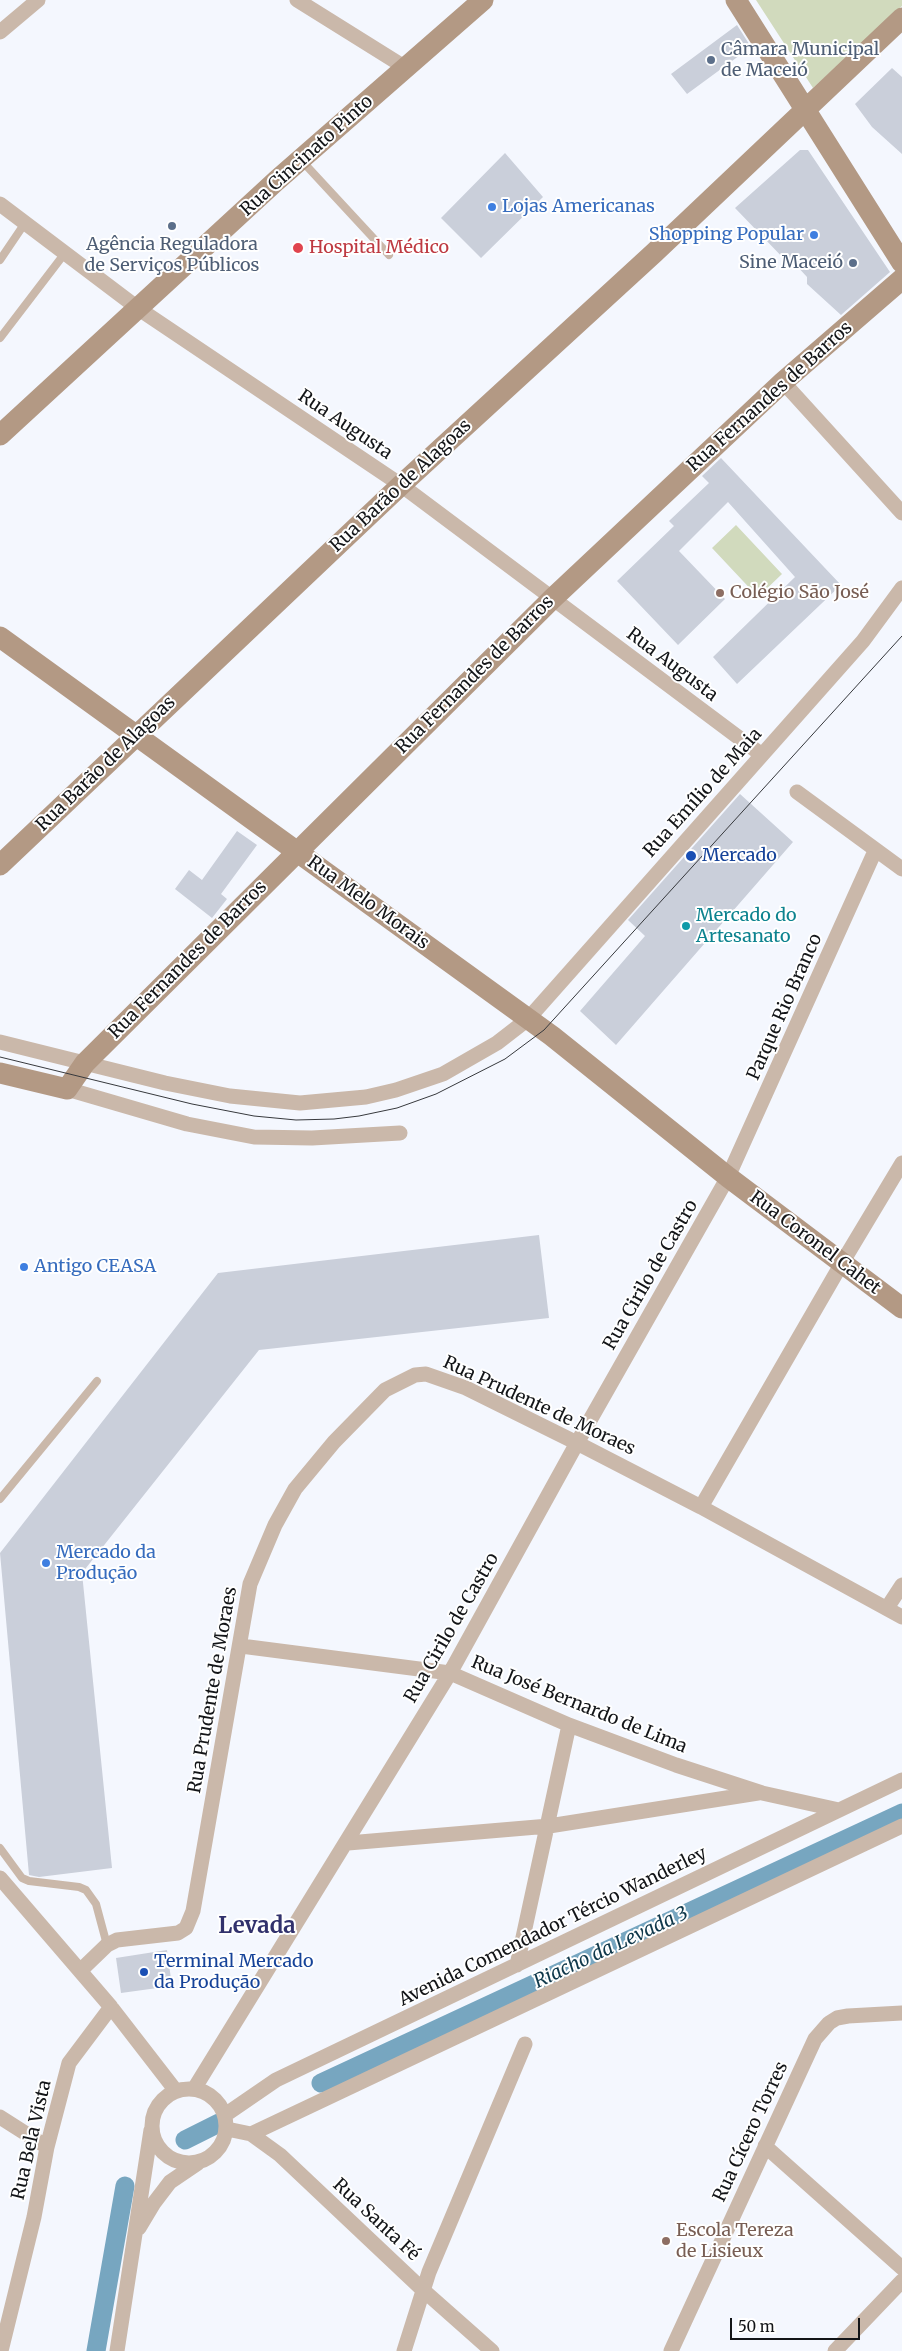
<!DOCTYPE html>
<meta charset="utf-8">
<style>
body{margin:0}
#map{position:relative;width:902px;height:2351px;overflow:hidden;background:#f4f7fe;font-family:Merriweather,serif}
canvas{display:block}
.scale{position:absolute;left:730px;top:2318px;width:130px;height:22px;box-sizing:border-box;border:2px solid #131518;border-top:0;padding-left:6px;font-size:15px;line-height:18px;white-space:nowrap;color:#131518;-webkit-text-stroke:4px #fff;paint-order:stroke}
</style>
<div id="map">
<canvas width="902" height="2351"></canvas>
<div class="scale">50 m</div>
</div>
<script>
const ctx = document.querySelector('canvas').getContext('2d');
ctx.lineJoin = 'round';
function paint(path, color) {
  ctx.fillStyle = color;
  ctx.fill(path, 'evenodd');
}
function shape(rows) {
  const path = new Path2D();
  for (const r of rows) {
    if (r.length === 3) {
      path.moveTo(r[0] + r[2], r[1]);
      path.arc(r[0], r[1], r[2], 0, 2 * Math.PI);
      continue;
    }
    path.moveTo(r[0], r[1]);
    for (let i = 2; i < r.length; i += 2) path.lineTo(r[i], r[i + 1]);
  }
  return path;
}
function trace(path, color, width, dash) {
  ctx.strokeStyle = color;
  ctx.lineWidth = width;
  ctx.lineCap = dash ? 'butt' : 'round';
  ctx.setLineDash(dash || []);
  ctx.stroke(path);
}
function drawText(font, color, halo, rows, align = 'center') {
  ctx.font = font + ' Merriweather,serif';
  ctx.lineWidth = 4;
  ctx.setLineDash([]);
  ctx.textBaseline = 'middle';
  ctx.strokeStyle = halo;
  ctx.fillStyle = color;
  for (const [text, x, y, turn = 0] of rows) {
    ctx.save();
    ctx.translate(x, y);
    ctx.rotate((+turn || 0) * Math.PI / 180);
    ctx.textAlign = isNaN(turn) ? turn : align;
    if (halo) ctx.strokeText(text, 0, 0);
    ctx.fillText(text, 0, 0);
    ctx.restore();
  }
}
const green = shape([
 [756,0,902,0,902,6,813,88],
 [736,525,782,574,758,597,712,548]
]);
const canal = shape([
 [321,2083,902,1813],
 [185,2140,219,2123],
 [96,2351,125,2186]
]);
const building = shape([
 [737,25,751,47,687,94,671,74],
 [892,68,902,77,902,154,872,127,855,104],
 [800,150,808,150,890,272,841,315,807,284,807,277,796,265,788,263,735,208],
 [505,153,543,197,481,258,441,218],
 [721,458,841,585,737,684,713,657,795,577,728,502,679,551,725,599,678,645,617,581,674,526,669,521,709,483,702,476],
 [740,794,793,842,616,1045,580,1011,645,936,628,920],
 [237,831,257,845,221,894,227,899,212,918,175,889,189,870,202,880],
 [539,1235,549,1318,259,1350,82,1573,112,1868,39,1877,29,1875,0,1553,218,1273],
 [167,1950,172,1986,121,1993,116,1958]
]);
const lane = shape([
 [302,161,389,255],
 [0,260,25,223],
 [0,338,65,253],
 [0,1499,97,1381],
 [0,1848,22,1878,29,1881,79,1887,86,1890,96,1904,107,1945]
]);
const street = shape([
 [297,0,406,68],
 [0,32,38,0],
 [0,204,139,309,401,485,762,755],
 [783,382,902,513],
 [797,792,902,869],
 [0,1042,165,1083,230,1096,300,1103,366,1097,396,1090,443,1074,497,1043,528,1019,863,641,902,588],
 [67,1089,187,1124,254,1137,312,1138,400,1133],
 [701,1507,842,1263,902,1163],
 [887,1608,902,1585],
 [241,1646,450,1673,569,1725,676,1765,762,1793,839,1810],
 [348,1843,549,1826,758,1793],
 [0,1878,111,2007,176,2091],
 [517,1965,569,1725],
 [80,1971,107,1945,117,1940,178,1933,186,1928,193,1911,250,1584,275,1525,295,1489,334,1442,385,1390,415,1375,426,1374,466,1388,577,1443,701,1507,902,1617],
 [189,2126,37],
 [194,2089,450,1673,577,1443,728,1177,875,851],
 [225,2115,276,2080,902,1780],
 [0,2117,47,2147],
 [227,2129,251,2134,280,2155,423,2290,492,2351],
 [251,2134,902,1826],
 [765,2146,902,2268],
 [139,2228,154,2203,170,2182,198,2163],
 [1,2351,34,2217,47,2147,69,2063,111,2007],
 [117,2351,151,2130],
 [404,2351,429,2272,525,2044],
 [671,2351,815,2039,829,2023,837,2018,848,2016,902,2013],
 [835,2351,902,2281]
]);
const secondary = shape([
 [736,0,902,263],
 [0,435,276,181,483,0],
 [0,637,552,1036,728,1177,902,1308],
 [0,865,401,485,654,253,902,18],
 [0,1073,67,1089,85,1063,552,599,783,382,902,279]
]);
const tram = shape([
 [0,1057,192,1104,254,1116,296,1120,334,1119,359,1116,397,1108,436,1094,505,1059,544,1030,902,636]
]);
const markers = [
 [711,60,5,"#5c6f8a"],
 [492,207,5,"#3f7fe0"],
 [172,226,5,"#5c6f8a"],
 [814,235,5,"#3f7fe0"],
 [298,248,6,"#e0444e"],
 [853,263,5,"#5c6f8a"],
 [720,593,5,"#8d6e63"],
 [691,856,6,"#1a4fb4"],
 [686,926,5,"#0f9aa8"],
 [24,1267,5,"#3f7fe0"],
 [46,1563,5,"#3f7fe0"],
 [144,1972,5,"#1a4fb4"],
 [666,2241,5,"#8d6e63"]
];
const serviceNames = [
 ["Câmara Municipal",721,50],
 ["de Maceió",721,71],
 ["Agência Reguladora",172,245,"center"],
 ["de Serviços Públicos",172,266,"center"],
 ["Sine Maceió",843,263,"right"]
];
const streetNames = [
 ["Rua Cincinato Pinto",307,156,-42],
 ["Rua Fernandes de Barros",770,397,-42],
 ["Rua Augusta",345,425,34],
 ["Rua Barão de Alagoas",401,486,-43],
 ["Rua Augusta",672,665,37],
 ["Rua Fernandes de Barros",475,675,-45],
 ["Rua Barão de Alagoas",106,764,-44],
 ["Rua Emílio de Maia",703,793,-48],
 ["Rua Melo Morais",368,903,36],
 ["Rua Fernandes de Barros",188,960,-45],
 ["Parque Rio Branco",785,1007,-66],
 ["Rua Coronel Cahet",815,1243,37],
 ["Rua Cirilo de Castro",651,1275,-60],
 ["Rua Prudente de Moraes",539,1406,25],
 ["Rua Cirilo de Castro",452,1628,-60],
 ["Rua Prudente de Moraes",213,1690,-80],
 ["Rua José Bernardo de Lima",579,1705,22],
 ["Avenida Comendador Tércio Wanderley",553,1927,-26],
 ["Rua Cícero Torres",751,2132,-65],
 ["Rua Bela Vista",32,2140,-77],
 ["Rua Santa Fé",376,2220,43]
];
const shopNames = [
 ["Lojas Americanas",502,207],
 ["Shopping Popular",804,235,"right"],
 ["Antigo CEASA",34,1267],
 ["Mercado da",56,1553],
 ["Produção",56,1574]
];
const healthNames = [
 ["Hospital Médico",309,248]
];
const educationNames = [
 ["Colégio São José",730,593],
 ["Escola Tereza",676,2231],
 ["de Lisieux",676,2252]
];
const transitNames = [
 ["Mercado",702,856],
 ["Terminal Mercado",154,1962],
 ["da Produção",154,1983]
];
const cultureNames = [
 ["Mercado do",696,916],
 ["Artesanato",696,937]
];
const waterNames = [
 ["Riacho da Levada 3",611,1948,-25]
];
const districtNames = [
 ["Levada",257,1927]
];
paint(green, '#d1dabd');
trace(canal, '#77a6c0', 19);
paint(building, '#cacfda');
trace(lane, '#cab8aa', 8);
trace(street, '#cab8aa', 15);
trace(secondary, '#b39984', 21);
trace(tram, '#37393d', 1);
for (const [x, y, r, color] of markers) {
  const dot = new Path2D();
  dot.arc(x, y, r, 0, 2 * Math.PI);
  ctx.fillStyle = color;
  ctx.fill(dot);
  trace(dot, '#fff', 2);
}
drawText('18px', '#4e5e75', '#fff', serviceNames, 'left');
drawText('18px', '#131518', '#fff', streetNames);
drawText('18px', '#366cbe', '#fff', shopNames, 'left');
drawText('18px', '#be3a42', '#fff', healthNames, 'left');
drawText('18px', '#785e54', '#fff', educationNames, 'left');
drawText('18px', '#164399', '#fff', transitNames, 'left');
drawText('18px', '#0d838f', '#fff', cultureNames, 'left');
drawText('italic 19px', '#0f384b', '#fff', waterNames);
drawText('bold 22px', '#31316c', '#fff', districtNames);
</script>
